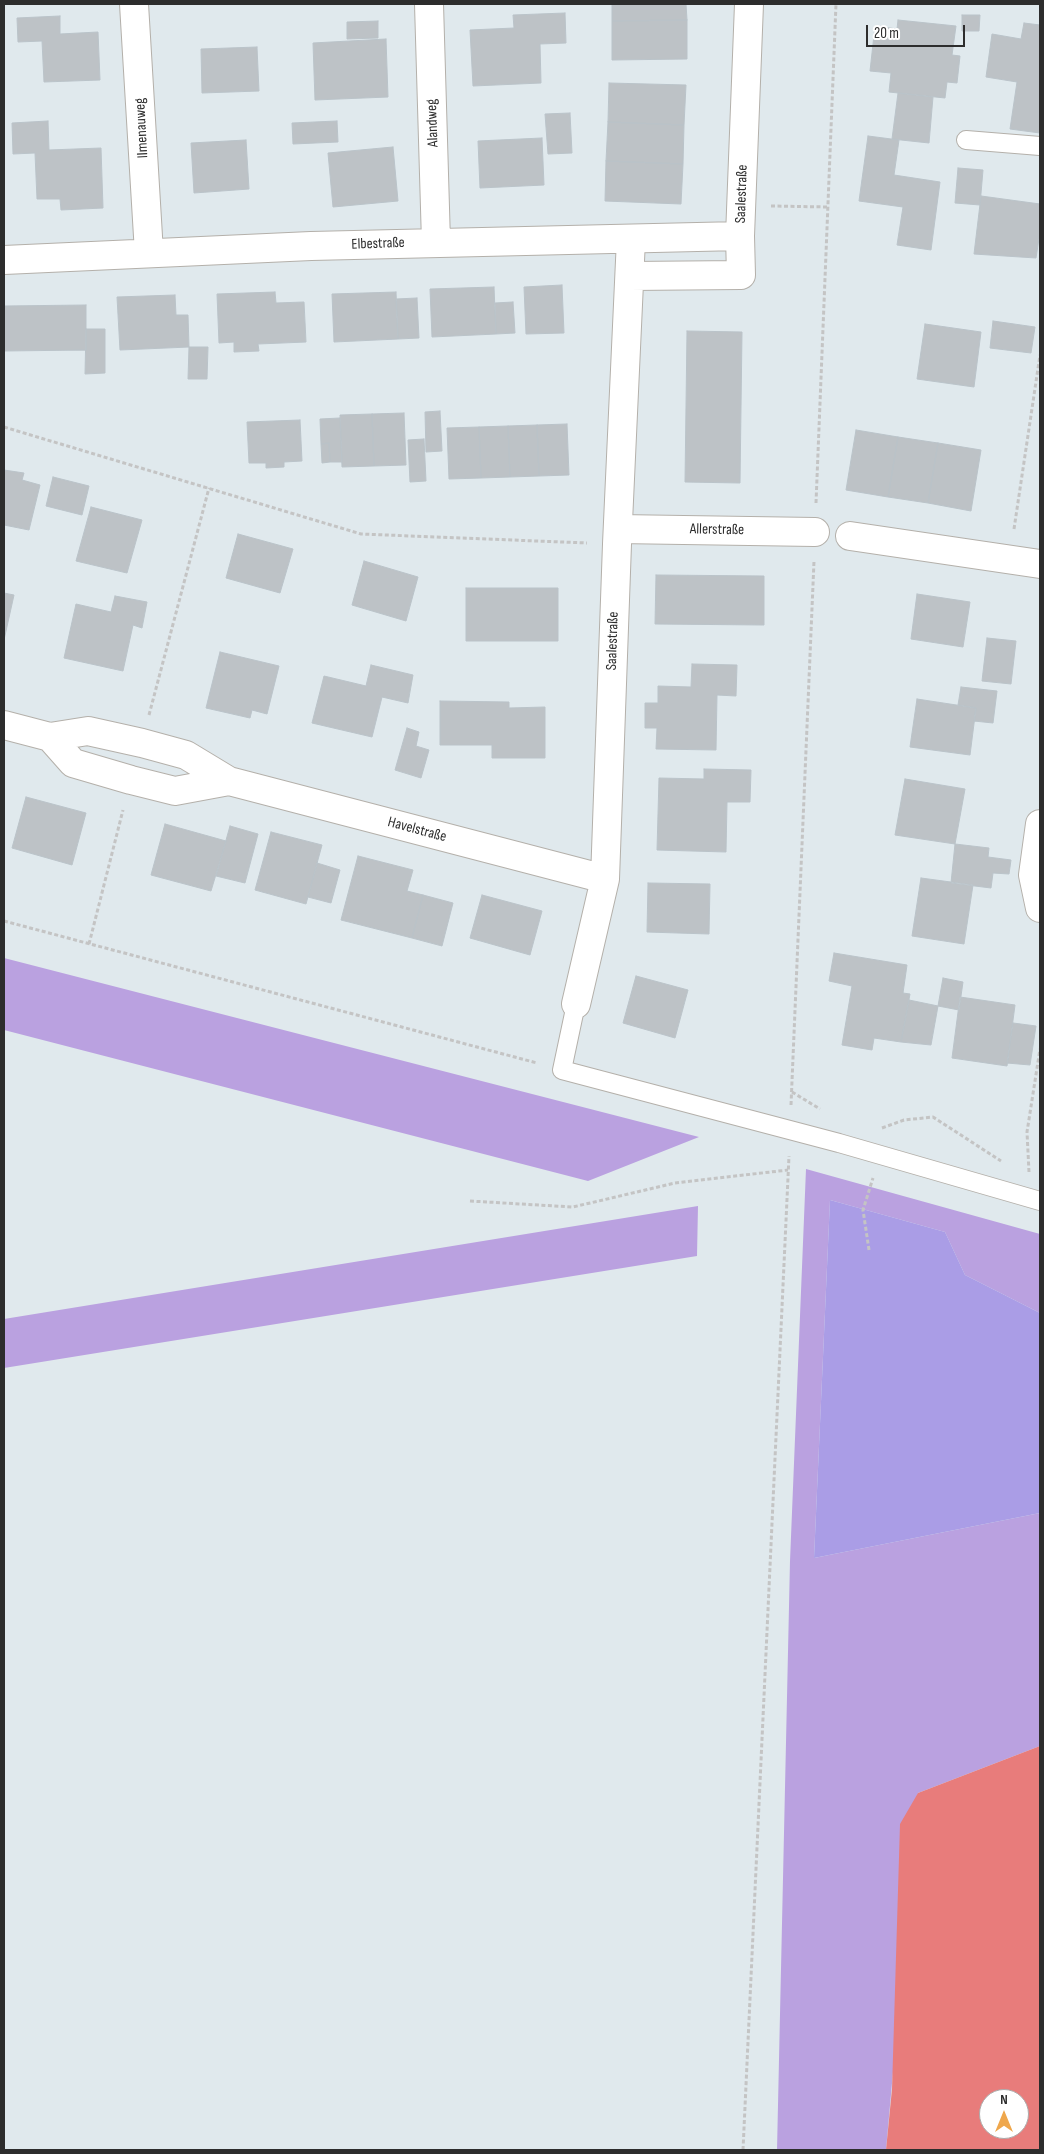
<!DOCTYPE html>
<meta charset="utf-8">
<style>
body{margin:0}
#map{position:relative;width:1044px;height:2154px;overflow:hidden;background:#e0e9ed;font-family:"Sofia Sans Condensed",sans-serif}
canvas{display:block}
.frame{position:absolute;inset:0;border:5px solid #2d2d2d;pointer-events:none}
.north{position:absolute;left:979px;top:2089px;width:50px;height:50px;box-sizing:border-box;background:#fff;border:1px solid #ababab;border-radius:50%;rotate:0deg;font-size:14px;font-weight:700;line-height:20px;text-align:center;color:#2d2d2d}
.north::after{content:'';display:block;margin:auto;width:18px;height:22px;background:#efa74c;clip-path:polygon(50% 0,100% 100%,50% 72%,0 100%)}
.scale{position:absolute;left:866px;top:25px;width:99px;height:22px;box-sizing:border-box;border:2px solid #2d2d2d;border-top:0;padding-left:6px;font-size:15px;line-height:18px;white-space:nowrap;color:#2d2d2d;-webkit-text-stroke:4px #fff;paint-order:stroke}
</style>
<div id="map">
<canvas width="1044" height="2154"></canvas>
<div class="frame"></div>
<div class="north">N</div>
<div class="scale">20 m</div>
</div>
<script>
const ctx = document.querySelector('canvas').getContext('2d');
ctx.lineJoin = 'round';
function paint(path, color) {
  ctx.fillStyle = color;
  ctx.fill(path, 'evenodd');
}
function shape(rows) {
  const path = new Path2D();
  for (const r of rows) {
    path.moveTo(r[0], r[1]);
    for (let i = 2; i < r.length; i += 2) path.lineTo(r[i], r[i + 1]);
  }
  return path;
}
function trace(path, color, width, dash) {
  ctx.strokeStyle = color;
  ctx.lineWidth = width;
  ctx.lineCap = dash ? 'butt' : 'round';
  ctx.setLineDash(dash || []);
  ctx.stroke(path);
}
function drawText(font, color, halo, rows, align = 'center') {
  ctx.font = font + ' "Sofia Sans Condensed",sans-serif';
  ctx.lineWidth = 5;
  ctx.setLineDash([]);
  ctx.textBaseline = 'middle';
  ctx.strokeStyle = halo;
  ctx.fillStyle = color;
  for (const [text, x, y, turn = 0] of rows) {
    ctx.save();
    ctx.translate(x, y);
    ctx.rotate((+turn || 0) * Math.PI / 180);
    ctx.textAlign = isNaN(turn) ? turn : align;
    if (halo) ctx.strokeText(text, 0, 0);
    ctx.fillText(text, 0, 0);
    ctx.restore();
  }
}
const green = shape([
 [4,958,699,1137,588,1181,4,1030],
 [806,1169,1040,1234,1040,1313,965,1275,945,1232,830,1200,814,1558,1040,1513,1040,1746,918,1793,886,2150,777,2150,790,1561],
 [698,1206,697,1256,4,1368,4,1319]
]);
const pitch = shape([
 [830,1200,945,1232,965,1275,1040,1313,1040,1513,814,1558]
]);
const water = shape([
 [1040,1746,1040,2150,886,2150,892,2089,900,1824,918,1793],
 [989,2099,1019,2099,1019,2129,989,2129]
]);
const building = shape([
 [612,4,686,4,687,20,612,21,612,4],
 [565,13,566,43,540,44,541,83,473,86,470,30,514,28,513,15,565,13],
 [962,15,980,15,979,31,962,31,962,15],
 [60,16,60,34,98,32,100,80,44,82,42,41,18,42,17,18,60,16],
 [687,20,687,59,612,60,612,21,687,20],
 [898,20,956,26,952,55,960,56,957,83,947,82,945,98,889,92,891,73,870,71,875,26,897,29,898,20],
 [378,21,378,38,347,39,347,22,378,21],
 [1024,23,1040,25,1040,133,1010,129,1017,82,986,77,992,34,1021,39,1024,23],
 [386,39,388,97,315,100,313,43,386,39],
 [257,47,259,91,202,93,201,49,257,47],
 [609,83,686,85,684,125,608,122,609,83],
 [898,93,933,97,929,143,892,139,898,93],
 [570,113,572,153,548,154,545,114,570,113],
 [48,121,49,150,101,148,103,208,61,210,60,199,37,199,35,153,13,154,12,123,48,121],
 [337,121,338,142,293,144,292,123,337,121],
 [608,122,684,125,683,164,606,161,608,122],
 [868,136,899,140,894,175,940,182,931,250,897,245,903,207,859,201,868,136],
 [542,138,544,185,480,188,478,141,542,138],
 [246,140,249,189,194,193,191,143,246,140],
 [393,147,398,201,333,207,328,153,393,147],
 [606,161,683,164,681,204,605,201,606,161],
 [958,168,983,170,980,205,955,203,958,168],
 [981,196,1040,204,1040,232,1036,258,974,254,981,196],
 [562,285,564,333,526,334,524,287,562,285],
 [494,287,496,334,432,337,430,289,494,287],
 [275,292,276,303,304,302,306,342,258,344,259,351,234,352,234,342,219,343,217,294,275,292],
 [396,292,398,339,334,342,332,294,396,292],
 [175,295,176,315,188,315,189,347,120,350,117,297,175,295],
 [417,298,419,338,398,339,396,299,417,298],
 [513,302,515,333,496,334,495,303,513,302],
 [86,305,86,350,4,351,4,306,86,305],
 [993,321,1035,327,1031,353,990,348,993,321],
 [925,324,981,332,974,387,917,379,925,324],
 [86,329,105,329,105,373,85,374,86,329],
 [687,331,742,332,740,483,685,482,687,331],
 [189,347,208,347,207,379,188,379,189,347],
 [440,411,442,451,426,452,425,412,440,411],
 [404,413,406,465,374,466,372,414,404,413],
 [372,414,374,466,342,467,340,415,372,414],
 [340,418,342,462,330,462,329,443,321,444,320,419,340,418],
 [300,420,302,461,284,462,284,467,266,468,266,463,249,463,247,422,300,420],
 [567,424,569,475,539,476,537,425,567,424],
 [537,425,539,476,510,477,508,426,537,425],
 [508,426,510,477,481,478,479,427,508,426],
 [479,427,481,478,449,479,447,428,479,427],
 [856,430,898,437,888,497,846,490,856,430],
 [898,437,938,443,928,503,888,497,898,437],
 [424,439,426,481,410,482,408,440,424,439],
 [329,443,330,462,322,463,321,444,329,443],
 [938,443,981,450,971,511,928,503,938,443],
 [4,470,24,473,22,480,40,485,29,530,4,525,4,470],
 [53,477,89,486,82,515,46,506,53,477],
 [91,507,142,520,127,573,76,561,91,507],
 [238,534,293,549,280,593,226,578,238,534],
 [364,561,418,577,406,621,352,605,364,561],
 [656,575,764,576,764,625,655,624,656,575],
 [466,588,558,588,558,641,466,641,466,588],
 [4,593,14,595,4,640,4,593],
 [917,594,970,602,963,647,911,639,917,594],
 [115,596,147,602,142,628,133,625,123,671,64,658,76,604,111,612,115,596],
 [987,638,1016,641,1011,684,982,681,987,638],
 [220,652,279,666,267,714,252,710,250,718,206,708,220,652],
 [692,664,737,665,736,696,717,695,716,750,656,749,657,728,645,728,645,703,658,703,658,686,691,687,692,664],
 [371,665,413,675,408,703,382,697,372,737,312,723,324,676,366,686,371,665],
 [961,687,997,691,993,723,974,721,976,708,958,705,961,687],
 [917,699,976,708,970,755,910,747,917,699],
 [440,701,509,702,509,708,545,707,545,758,492,758,492,745,440,745,440,701],
 [407,728,419,732,416,746,429,750,421,778,395,770,407,728],
 [704,769,751,770,750,802,727,802,726,852,657,850,659,778,704,779,704,769],
 [905,779,965,789,955,844,895,835,905,779],
 [26,797,86,813,72,865,12,848,26,797],
 [165,824,226,841,211,891,151,875,165,824],
 [230,826,258,834,245,883,216,876,230,826],
 [271,832,322,845,306,904,255,890,271,832],
 [955,844,989,848,988,857,1011,860,1009,874,993,873,991,888,951,883,955,844],
 [358,856,413,870,407,891,423,895,412,938,341,920,358,856],
 [317,863,340,870,331,903,308,897,317,863],
 [921,878,973,885,964,944,912,936,921,878],
 [648,883,710,884,709,934,647,932,648,883],
 [423,895,453,903,442,946,412,938,423,895],
 [482,895,542,911,530,955,470,938,482,895],
 [834,953,907,965,903,993,910,994,901,1042,874,1038,872,1050,842,1045,852,986,829,981,834,953],
 [636,976,688,990,675,1038,623,1023,636,976],
 [943,978,963,982,959,1010,938,1006,943,978],
 [960,997,1015,1005,1007,1066,952,1058,960,997],
 [909,1000,938,1006,931,1045,901,1042,909,1000],
 [1013,1023,1036,1026,1030,1065,1007,1063,1013,1023]
]);
const path = shape([
 [771,206,828,207],
 [4,427,361,534,587,543],
 [816,503,836,4],
 [1014,529,1040,355],
 [149,715,209,488],
 [4,921,537,1063],
 [89,944,123,810],
 [792,1092,820,1109],
 [791,1105,814,561],
 [882,1128,904,1120,933,1117,1001,1161],
 [1029,1172,1027,1132,1040,1049],
 [470,1201,573,1207,675,1183,788,1170],
 [869,1250,863,1210,873,1178],
 [743,2150,789,1156]
]);
const service = shape([
 [966,140,1040,146],
 [576,1004,562,1070,839,1143,1040,1201]
]);
const minor = shape([
 [134,4,149,253],
 [429,4,436,242],
 [4,260,311,246,740,236],
 [630,276,741,275,740,236,749,4],
 [618,529,815,532],
 [850,536,1040,564],
 [4,725,50,737,88,731,142,743,186,755,229,781,605,879],
 [50,737,73,763,131,780,175,791,229,781],
 [1040,824,1033,875,1040,908],
 [576,1004,605,879,617,544,631,239]
]);
const streetNames = [
 ["Alandweg",433,123,-92],
 ["Ilmenauweg",142,128,-93],
 ["Saalestraße",742,194,-88],
 ["Elbestraße",378,244,-2],
 ["Allerstraße",717,530,1],
 ["Saalestraße",613,641,-88],
 ["Havelstraße",417,830,15]
];
paint(green, '#baa1e0');
paint(pitch, '#aa9de6');
paint(water, '#e87c7b');
paint(building, '#bdc2c6');
trace(building, '#bac3c9', 1);
trace(service, '#b4b0aa', 20);
trace(minor, '#b4b0aa', 30);
trace(path, '#c4c4c4', 3, [4, 2.5]);
trace(service, '#fff', 18);
trace(minor, '#fff', 28);
drawText('15px', '#2d2d2d', '#fff', streetNames);
</script>
